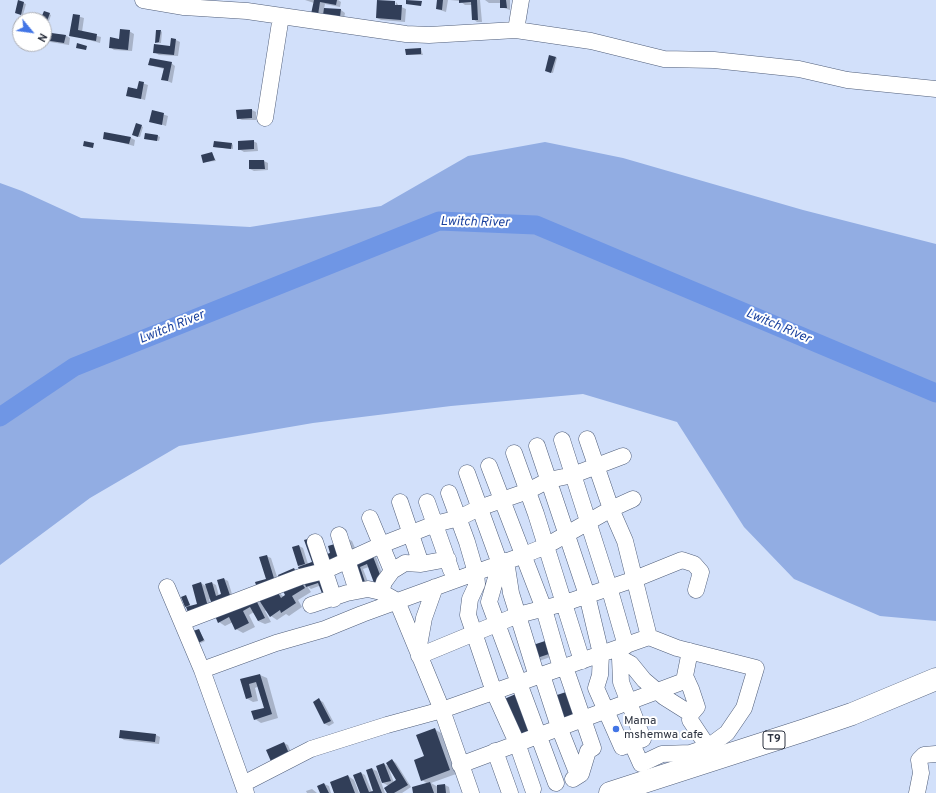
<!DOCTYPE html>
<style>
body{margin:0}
#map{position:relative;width:936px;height:793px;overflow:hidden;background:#d2e0fa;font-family:Overpass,sans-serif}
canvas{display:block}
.north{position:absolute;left:12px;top:12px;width:40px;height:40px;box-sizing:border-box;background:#fff;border:1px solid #abadb3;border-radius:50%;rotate:119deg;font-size:11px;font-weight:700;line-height:16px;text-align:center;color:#2d3340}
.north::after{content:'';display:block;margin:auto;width:14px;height:18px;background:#4275e6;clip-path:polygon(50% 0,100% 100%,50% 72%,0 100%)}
</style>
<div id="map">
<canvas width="936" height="793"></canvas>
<div class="north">N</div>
</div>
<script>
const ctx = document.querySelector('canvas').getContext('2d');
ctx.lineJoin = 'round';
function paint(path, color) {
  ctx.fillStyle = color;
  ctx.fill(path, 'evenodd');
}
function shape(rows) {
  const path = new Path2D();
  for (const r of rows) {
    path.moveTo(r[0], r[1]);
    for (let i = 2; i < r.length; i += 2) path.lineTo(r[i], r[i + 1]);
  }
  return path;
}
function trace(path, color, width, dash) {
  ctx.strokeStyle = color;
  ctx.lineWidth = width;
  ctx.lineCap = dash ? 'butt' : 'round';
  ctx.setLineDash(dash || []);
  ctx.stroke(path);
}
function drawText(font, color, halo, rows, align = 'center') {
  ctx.font = font + ' Overpass,sans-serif';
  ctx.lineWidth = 4;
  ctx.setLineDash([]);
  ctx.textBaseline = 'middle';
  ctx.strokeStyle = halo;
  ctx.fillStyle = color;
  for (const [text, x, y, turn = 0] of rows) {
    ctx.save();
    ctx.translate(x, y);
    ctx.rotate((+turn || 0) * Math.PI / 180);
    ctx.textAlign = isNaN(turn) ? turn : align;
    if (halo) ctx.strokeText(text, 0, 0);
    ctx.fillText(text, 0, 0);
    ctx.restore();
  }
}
const green = shape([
 [545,142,623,158,803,210,936,244,936,621,880,616,794,579,744,527,677,422,583,394,451,406,313,423,179,446,90,498,0,565,0,183,22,191,81,218,250,227,381,206,468,156]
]);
const shadow = shape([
 [305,0,338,0,341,2,340,7,325,4,324,9,341,10,345,13,344,18,316,16,314,3],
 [438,0,448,0,446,12,437,9],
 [450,0,480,0,482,22,477,22,473,19,472,5,465,5,460,1],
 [485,0,510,0,510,10,501,7,501,3,489,3],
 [19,1,26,4,23,15,16,13],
 [378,1,395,2,396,10,396,2,399,6,406,9,405,22,381,20,377,18],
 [45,12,51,15,49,21,42,18],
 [74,15,84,18,82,32,101,37,100,43,70,35],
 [129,31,134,34,132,51,114,50,110,47],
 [161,31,162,32,161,43,157,43,156,42],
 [44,33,65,35,70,38,69,45,44,41],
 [176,40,180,42,178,56,159,55,154,52,171,47],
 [421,49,423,55,407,55],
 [556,57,557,58,553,73,548,72],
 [171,63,175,66,172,83,162,79,164,69,149,65],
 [139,82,148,85,145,100,127,95,138,90],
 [252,110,256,112,256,120,242,120,238,118],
 [153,111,168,116,166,126,151,121],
 [141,126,143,127,140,137,135,136],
 [145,134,158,136,160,137,159,141,147,139],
 [104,138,131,138,135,140,134,146],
 [253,141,257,143,258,151,244,152,239,149],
 [232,144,233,145,233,149,214,147],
 [212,153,216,161,204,162],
 [264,161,268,163,268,170,254,171,250,169],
 [348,539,352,541,355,548,350,556],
 [299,546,303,548,308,564,320,557,332,553,347,561,301,567,299,565],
 [372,555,376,557,385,582,369,567,363,569,370,587,365,590,351,563],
 [266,556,271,558,279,583,267,580],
 [322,573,319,586,311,589,307,586,311,592,298,600,302,607,289,616,286,614,277,620,271,616,267,610,265,611,271,622,265,624,258,621,254,612,249,615,255,627,243,633,236,629,233,622,225,626,219,622,255,599,262,603,276,590,284,597,300,581,306,585],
 [224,579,228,581,235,604,209,599,213,612,186,607,185,596,191,607,199,605,201,583,207,587,212,583,216,585,219,596,223,595],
 [199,630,205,641,201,643,199,642],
 [552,644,556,655,539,661,535,658],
 [260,675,267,678,278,718,261,723,255,719,265,708,259,686,255,688,258,701,253,702,246,698,241,680],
 [319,700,323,702,334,723,329,726,325,724],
 [434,729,441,733,456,774,431,783,438,787,445,785,449,787,450,793,414,793,428,784,422,780,425,756],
 [156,735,160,737,159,744,124,740,120,737],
 [284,743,288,745,294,760,278,768],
 [392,760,396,763,411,787,402,793,388,793,389,786,383,783,377,766,384,764,389,767],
 [389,769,398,781,394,783],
 [372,769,377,771,385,793,335,793,348,776,354,780,359,793,361,792,361,773,365,775,372,792,375,791,367,771],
 [324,784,329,786,331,793,321,793],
 [312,789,317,793,307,793,306,791]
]);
const river = shape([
 [0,417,74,367,439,221,536,225,936,393]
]);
const building = shape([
 [18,0,24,2,21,15,15,13],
 [314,0,337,0,336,5,320,2,318,15,311,14],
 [377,0,395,1,395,5,402,5,401,20,376,18],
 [406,0,422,1,421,6,406,4],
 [437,0,443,0,442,10,436,9],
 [459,0,477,0,478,20,472,20,471,2,459,3],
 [500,0,506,0,507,8,500,8],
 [324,8,341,9,340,17,323,15],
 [44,11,50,13,47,21,41,18],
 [73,14,80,15,78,30,97,34,96,41,69,36],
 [120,29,130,30,128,50,109,48,110,37,119,39],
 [156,30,161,30,159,42,155,43],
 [44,32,66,35,64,43,44,40],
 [171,38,176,39,174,55,153,53,154,44,170,46],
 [77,43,87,46,86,50,76,48],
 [421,48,421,54,406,55,405,49],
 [549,55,556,57,551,73,545,71],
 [150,58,172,62,168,81,161,80,164,68,148,65],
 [139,81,144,82,141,99,126,96,128,87,137,89],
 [252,109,252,118,237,119,236,110],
 [152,110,164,113,162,125,149,122],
 [136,123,142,125,138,137,132,135],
 [104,132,131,137,129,144,103,139],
 [145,133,158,135,157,141,144,139],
 [254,140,254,149,238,150,238,141],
 [84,141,94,143,93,148,83,146],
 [214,141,232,143,231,149,213,147],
 [212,152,215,160,203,163,201,155],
 [249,160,264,160,265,169,249,169],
 [311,538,321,568,301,574,298,567,312,562,304,540],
 [338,543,343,559,323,565,321,556,330,553,328,546],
 [299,545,305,564,298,566,292,547],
 [372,554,382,580,374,583,367,564,360,567,366,585,360,588,350,562],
 [267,555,276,585,258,591,255,582,266,579,259,557],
 [294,568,298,576,281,583,278,575],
 [322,572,325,601,318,583,306,587,303,579],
 [224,578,232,601,213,608,205,584,212,582,216,596,221,594,217,580],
 [300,580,305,588,292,596,296,603,281,613,280,610,270,617,259,600,276,589,281,598,285,595,283,591],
 [201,582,209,610,189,615,186,607,197,604,192,585],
 [186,595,190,605,185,607,181,597],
 [255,598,265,618,258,621,250,607,243,611,249,623,235,630,229,617,218,623,215,616],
 [199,629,204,640,198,643,193,631],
 [548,640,552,653,534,659,530,646],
 [260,674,272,714,254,720,251,711,264,708,256,682,249,684,252,697,246,699,240,679],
 [569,691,579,717,561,724,551,697],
 [518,693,535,733,519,740,502,700],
 [319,698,331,721,324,724,313,702],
 [435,728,450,770,421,781,414,760,424,756,416,735],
 [120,730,156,734,155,742,119,738],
 [284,742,291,758,273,766,266,750],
 [392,759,408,785,394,793,387,793,384,788,396,780,386,763],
 [384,763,391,781,382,783,376,766],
 [372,768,382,793,360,793,353,775,361,772,369,792,373,791,366,770],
 [348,775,355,793,334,793,330,782],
 [430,782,434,793,413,793,412,787],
 [324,783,329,793,320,793,317,786],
 [445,784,446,793,437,793,437,785]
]);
const minor = shape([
 [143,0,184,7,247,11,406,34,429,35,516,30,591,41,664,59,714,60,799,69,847,80,936,89],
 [516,30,521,0],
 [265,118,281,16],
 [587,439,611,509,625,541,649,637],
 [562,440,609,587,626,646],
 [537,446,587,595,601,654,600,675,596,688,622,747,643,739,621,682,620,658],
 [514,453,536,514,582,661],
 [489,466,544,609,561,668],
 [467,473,500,564,489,602,556,783],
 [449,493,467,542,476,573,477,584,470,599,468,615,494,692,517,743,533,789],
 [400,502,421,564,448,559],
 [427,502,451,570],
 [370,518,392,571],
 [339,535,357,591],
 [315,542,334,599],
 [506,561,511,593,537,677],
 [167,587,202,670,246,793],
 [381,592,384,582,392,571,405,563,421,564],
 [311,605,347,593,368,589,381,592,397,601,442,710,471,793],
 [182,622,300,577,324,571,381,545,435,524,459,518,479,508,528,491,549,480,573,475,623,456],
 [617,650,620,658,631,664,644,680,664,697,691,714],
 [418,651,424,618,435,587],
 [690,651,685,676,691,689,697,707,691,714,690,720,708,747,710,756],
 [419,656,518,615,565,603,635,579,682,560,694,564,701,572,696,590],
 [565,667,593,748,588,751,581,774,573,779],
 [202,670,276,643,325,629,362,614,524,555,546,546,611,509,633,499],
 [542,675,559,727,578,775],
 [495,751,510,793],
 [460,765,687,680],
 [243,784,311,749,387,725,442,710,649,637,677,648,756,668,744,708,727,733,708,747,690,753,662,754,641,764,632,744],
 [917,793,921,773,919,760,924,755,936,754]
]);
const highway = shape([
 [610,793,805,730,852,714,936,679]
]);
const markers = [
 [616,729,4,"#4275e6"]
];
const shields = [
 [774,740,22]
];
const shieldNames = [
 ["T9",774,740]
];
const poiNames = [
 ["Mama",624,722],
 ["mshemwa cafe",624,736]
];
const waterNames = [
 ["Lwitch River",475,223,1],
 ["Lwitch River",778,327,23],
 ["Lwitch River",172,328,-22]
];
paint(green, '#92ade3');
paint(shadow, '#0003');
trace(river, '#6f96e5', 19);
paint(building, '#313e58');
trace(minor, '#505e7a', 17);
trace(highway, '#505e7a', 23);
trace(minor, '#fff', 16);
trace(highway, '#fff', 22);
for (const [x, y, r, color] of markers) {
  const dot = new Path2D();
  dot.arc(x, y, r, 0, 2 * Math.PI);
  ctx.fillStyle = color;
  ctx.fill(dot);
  trace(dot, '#fff', 1.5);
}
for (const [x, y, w] of shields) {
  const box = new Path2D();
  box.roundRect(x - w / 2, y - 9, w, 18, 3);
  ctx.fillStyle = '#fff';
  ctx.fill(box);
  trace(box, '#2d3340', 1);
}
drawText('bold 11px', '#2d3340', null, shieldNames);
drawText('12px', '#2d3340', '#fff', poiNames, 'left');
drawText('italic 13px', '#1b429e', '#fff', waterNames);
</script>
